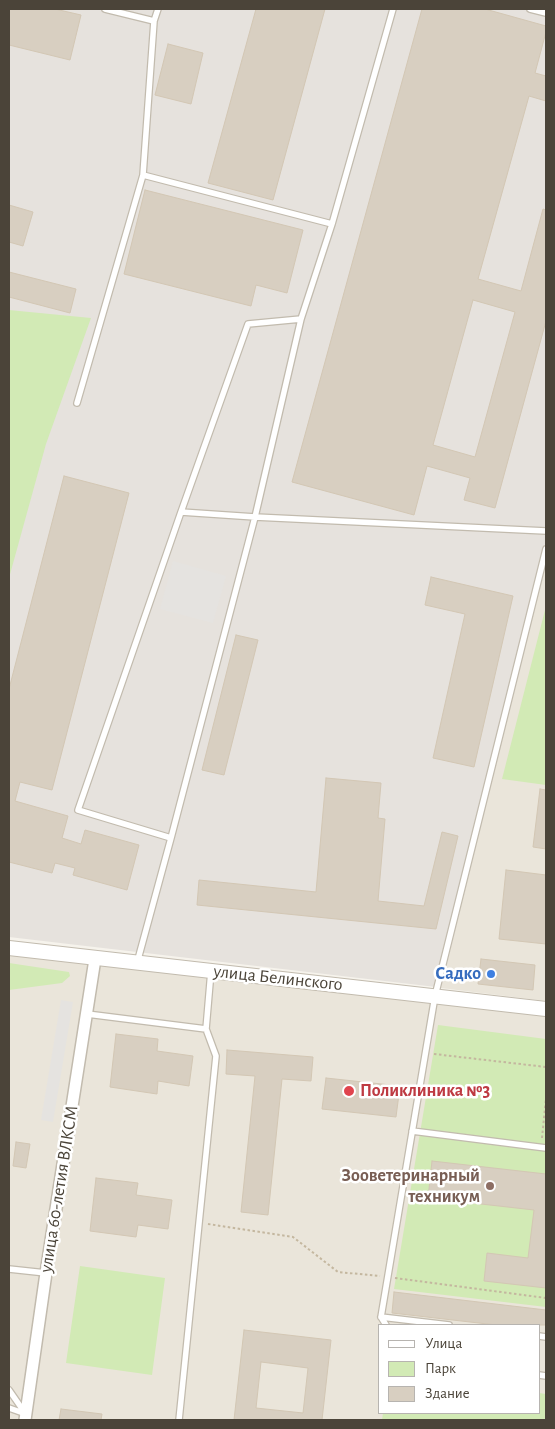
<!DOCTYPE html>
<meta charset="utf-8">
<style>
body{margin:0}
#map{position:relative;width:555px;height:1429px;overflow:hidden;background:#f6f3ec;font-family:"Alegreya Sans",sans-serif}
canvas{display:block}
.frame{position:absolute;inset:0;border:10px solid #4b4439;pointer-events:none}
.legend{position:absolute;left:378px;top:1324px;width:162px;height:90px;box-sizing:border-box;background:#fff;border:1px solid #b7b4b0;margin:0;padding:6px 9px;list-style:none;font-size:15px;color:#4b4439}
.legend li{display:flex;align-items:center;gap:10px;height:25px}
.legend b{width:25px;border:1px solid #b7b4b0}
</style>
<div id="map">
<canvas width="555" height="1429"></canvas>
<div class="frame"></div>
<ul class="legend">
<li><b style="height:6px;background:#fff"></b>Улица</li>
<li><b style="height:14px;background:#d2eab5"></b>Парк</li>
<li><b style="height:14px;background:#d8cfc1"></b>Здание</li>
</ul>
</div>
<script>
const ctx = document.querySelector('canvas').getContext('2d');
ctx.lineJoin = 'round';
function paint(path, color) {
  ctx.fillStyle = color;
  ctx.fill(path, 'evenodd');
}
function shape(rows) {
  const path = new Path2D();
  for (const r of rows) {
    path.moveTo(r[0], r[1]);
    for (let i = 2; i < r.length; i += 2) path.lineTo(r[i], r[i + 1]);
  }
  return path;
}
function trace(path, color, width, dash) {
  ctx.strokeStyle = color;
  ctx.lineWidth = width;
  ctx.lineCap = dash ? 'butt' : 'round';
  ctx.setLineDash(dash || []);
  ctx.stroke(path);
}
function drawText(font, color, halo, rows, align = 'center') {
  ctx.font = font + ' "Alegreya Sans",sans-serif';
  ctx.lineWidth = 5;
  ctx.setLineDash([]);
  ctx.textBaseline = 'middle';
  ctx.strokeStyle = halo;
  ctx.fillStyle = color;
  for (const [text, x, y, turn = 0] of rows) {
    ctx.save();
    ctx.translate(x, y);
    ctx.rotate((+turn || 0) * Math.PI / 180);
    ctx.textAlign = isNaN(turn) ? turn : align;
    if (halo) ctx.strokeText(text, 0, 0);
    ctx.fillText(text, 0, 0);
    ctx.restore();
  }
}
const residential = shape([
 [546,558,546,1001,441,988],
 [9,952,546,1015,546,1420,9,1420],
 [379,1325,539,1325,539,1413,379,1413]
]);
const industrial = shape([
 [9,9,546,9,546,540,436,987,9,937]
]);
const green = shape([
 [9,310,91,318,46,444,9,578],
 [546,606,546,785,502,779],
 [9,963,69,972,70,976,62,983,9,990],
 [438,1025,546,1039,546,1307,394,1289],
 [80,1266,165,1278,152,1375,66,1363],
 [539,1393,546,1394,546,1420,382,1420,383,1413,539,1413]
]);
const parking = shape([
 [173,561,226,576,213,623,160,609],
 [61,1000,73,1002,53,1122,41,1120]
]);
const building = shape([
 [9,9,55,9,81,15,70,60,9,45,9,9],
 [256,9,325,9,273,200,208,183,256,9],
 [422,9,485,9,546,26,546,32,535,73,546,76,546,101,529,96,478,279,521,291,543,209,546,210,546,321,495,508,464,500,470,478,427,466,414,515,292,482,422,9],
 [473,300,515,312,475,457,433,445,473,300],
 [168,44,203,53,191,104,155,95,168,44],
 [145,190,303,230,287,293,256,285,251,306,124,274,145,190],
 [9,205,33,212,23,246,9,242,9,205],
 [9,272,76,289,70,313,9,297,9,272],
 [64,476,129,493,52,790,20,782,15,801,68,816,62,838,81,844,85,830,139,845,127,890,73,875,75,868,55,863,52,873,9,862,9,689,64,476],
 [431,577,513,596,474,767,433,758,465,614,425,605,431,577],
 [236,635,258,640,224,775,202,770,236,635],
 [326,778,381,783,378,818,385,819,378,901,424,906,442,832,458,836,436,929,197,905,199,880,316,892,326,778],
 [540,789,546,790,546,849,533,847,540,789],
 [506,870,546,875,546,944,499,939,506,870],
 [481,959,535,965,533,990,478,984,481,959],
 [116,1034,158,1039,157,1051,193,1056,189,1086,158,1081,157,1094,110,1087,116,1034],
 [227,1050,313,1057,311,1081,282,1079,268,1215,241,1212,255,1076,226,1074,227,1050],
 [326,1078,400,1086,396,1117,322,1109,326,1078],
 [16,1142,30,1144,26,1168,13,1166,16,1142],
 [432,1161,546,1174,546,1288,484,1281,487,1253,528,1258,534,1210,428,1198,432,1161],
 [96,1178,138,1183,136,1195,172,1200,168,1229,138,1225,136,1237,90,1231,96,1178],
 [394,1292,546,1310,546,1325,496,1325,392,1313,394,1292],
 [244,1330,331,1340,322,1420,234,1420,244,1330],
 [261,1362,308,1368,303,1413,256,1408,261,1362],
 [61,1409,102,1414,101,1420,59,1420,61,1409]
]);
const path = shape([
 [434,1054,546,1067],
 [542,1138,546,1098],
 [208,1224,293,1237,338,1272,380,1276],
 [395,1278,546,1298]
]);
const service = shape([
 [105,9,154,21,158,9],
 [530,9,546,13],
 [154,21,143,175,332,224],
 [77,403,143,175],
 [181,512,248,324,301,319],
 [171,838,78,810,181,512,255,517,546,531],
 [137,963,171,838,255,517,301,319,332,224,393,9],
 [87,1014,206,1029],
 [412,1131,546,1148],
 [9,1269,46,1273],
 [381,1317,386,1325],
 [449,1325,381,1317,435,996,546,549],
 [539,1336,546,1337],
 [539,1375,546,1376],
 [9,1390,25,1413],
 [9,1408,26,1414],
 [179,1420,216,1056,206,1029,211,971]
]);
const minor = shape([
 [25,1420,46,1273,95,959]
]);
const tertiary = shape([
 [9,948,546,1009]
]);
const markers = [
 [491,974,5,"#3f7fe0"],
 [349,1091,6,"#e0444e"],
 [490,1186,5,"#8d6e63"]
];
const shopNames = [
 ["Садко",481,974]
];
const streetNames = [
 ["улица Белинского",278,978,6],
 ["улица 60-летия ВЛКСМ",59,1189,-81]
];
const healthNames = [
 ["Поликлиника №3",360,1091]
];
const educationNames = [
 ["Зооветеринарный",480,1176],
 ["техникум",480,1197]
];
paint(residential, '#eae5da');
paint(industrial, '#e6e2dd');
paint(green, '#d2eab5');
paint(parking, '#e5e3e0');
paint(building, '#d8cfc1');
trace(building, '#d3c7b4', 1);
trace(service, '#c2bbae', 8);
trace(minor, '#c2bbae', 14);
trace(tertiary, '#c2bbae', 16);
trace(path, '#c4b79f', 2, [2.5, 2.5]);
trace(service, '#fff', 5.5);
trace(minor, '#fff', 11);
trace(tertiary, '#fff', 14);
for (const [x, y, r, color] of markers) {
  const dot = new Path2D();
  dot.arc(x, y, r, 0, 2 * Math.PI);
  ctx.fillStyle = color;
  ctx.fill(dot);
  trace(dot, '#fff', 2);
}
drawText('bold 18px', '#366cbe', '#fff', shopNames, 'right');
drawText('18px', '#4b4439', '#fff', streetNames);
drawText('bold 18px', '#be3a42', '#fff', healthNames, 'left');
drawText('bold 18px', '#785e54', '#fff', educationNames, 'right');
</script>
